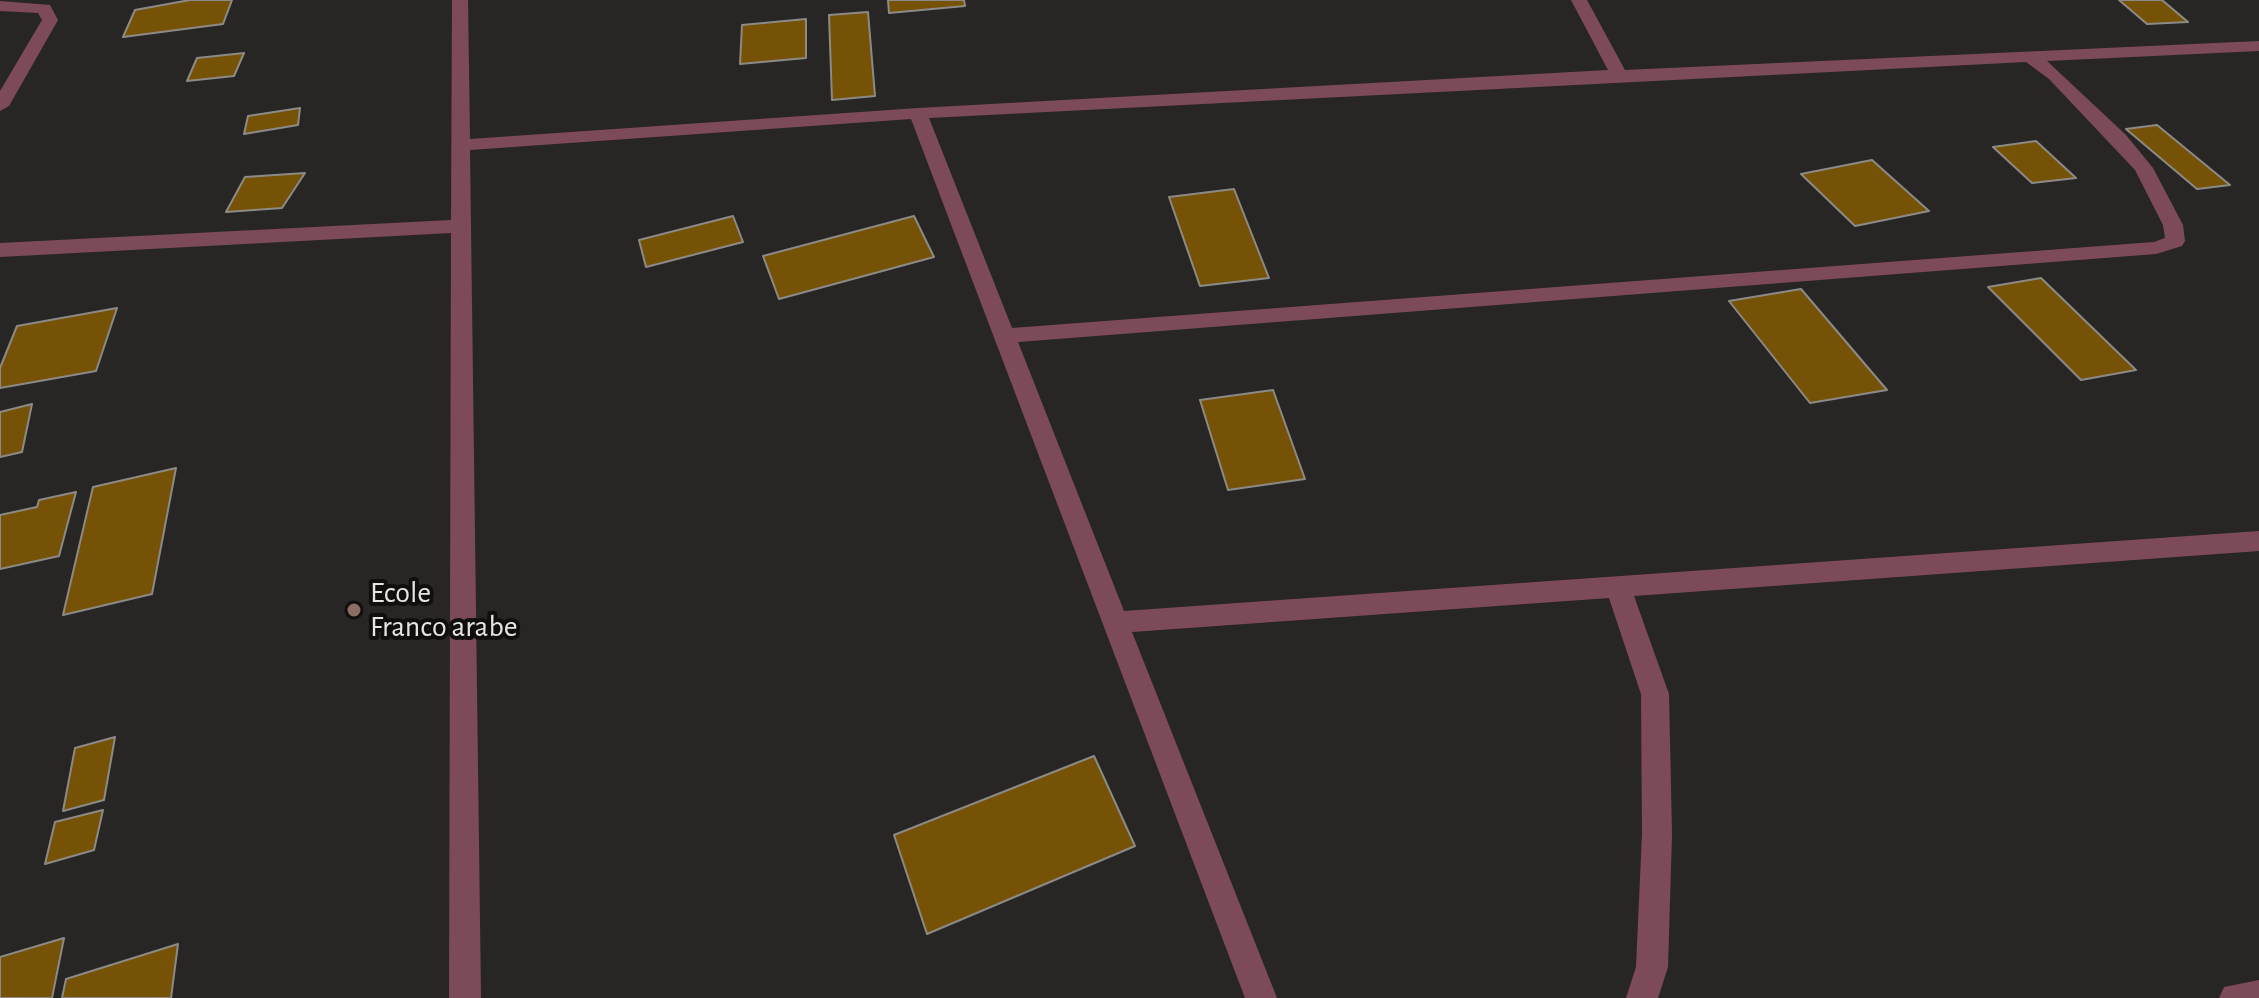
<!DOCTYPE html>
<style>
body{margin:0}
canvas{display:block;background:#282624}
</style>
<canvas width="2259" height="998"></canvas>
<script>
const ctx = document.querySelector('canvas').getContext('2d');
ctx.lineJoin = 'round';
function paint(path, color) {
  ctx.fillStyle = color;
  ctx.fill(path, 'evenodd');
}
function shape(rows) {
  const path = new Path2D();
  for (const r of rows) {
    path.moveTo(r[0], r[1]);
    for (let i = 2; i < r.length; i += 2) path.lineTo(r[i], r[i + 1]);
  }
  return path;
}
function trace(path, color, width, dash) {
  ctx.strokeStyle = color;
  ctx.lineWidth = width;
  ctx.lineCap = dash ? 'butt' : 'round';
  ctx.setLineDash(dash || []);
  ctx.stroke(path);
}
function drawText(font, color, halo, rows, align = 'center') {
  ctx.font = font + ' "Alegreya Sans",sans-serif';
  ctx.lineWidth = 8;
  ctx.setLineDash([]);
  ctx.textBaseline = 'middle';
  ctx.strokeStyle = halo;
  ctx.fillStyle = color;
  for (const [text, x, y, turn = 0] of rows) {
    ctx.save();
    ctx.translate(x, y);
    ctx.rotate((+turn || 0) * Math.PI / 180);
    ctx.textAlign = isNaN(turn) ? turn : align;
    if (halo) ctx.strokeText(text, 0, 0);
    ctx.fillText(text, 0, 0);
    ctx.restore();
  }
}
const building = shape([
 [190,0,232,0,223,24,123,37,135,10,190,0],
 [888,0,964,0,965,6,889,13,888,0],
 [2119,0,2162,0,2188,22,2147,24,2119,0],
 [868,12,875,96,832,100,829,15,868,12],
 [806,19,806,58,740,64,742,25,806,19],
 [244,53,234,76,187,81,197,58,244,53],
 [300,108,298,125,244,134,248,116,300,108],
 [2157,125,2230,185,2197,189,2126,129,2157,125],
 [2036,141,2076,178,2032,183,1993,147,2036,141],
 [1872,160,1929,211,1855,226,1801,174,1872,160],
 [305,173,282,208,226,212,245,177,305,173],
 [1234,189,1269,278,1200,286,1169,197,1234,189],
 [733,216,743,242,646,267,639,240,733,216],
 [914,216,934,257,779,299,763,256,914,216],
 [2041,278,2136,370,2081,380,1988,287,2041,278],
 [1801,289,1887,390,1810,403,1729,301,1801,289],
 [117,308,96,371,0,388,0,368,17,326,117,308],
 [1273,390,1305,479,1228,490,1200,400,1273,390],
 [32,404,22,452,0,457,0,412,32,404],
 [176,468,152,594,63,615,93,487,176,468],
 [76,492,59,556,0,569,0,515,37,507,39,500,76,492],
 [115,737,104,800,63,811,75,748,115,737],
 [1094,756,1135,846,927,934,894,835,1094,756],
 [103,810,94,850,45,864,55,822,103,810],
 [64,938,52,998,0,998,0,957,64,938],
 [178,944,171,998,62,998,66,979,178,944]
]);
const minor = shape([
 [452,0,468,0,470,139,918,108,1608,70,1571,0,1587,0,1625,70,2259,41,2259,51,2047,61,2126,135,2153,168,2183,225,2185,241,2182,246,2156,254,1018,342,1124,611,2259,531,2259,551,1634,596,1669,694,1672,834,1668,967,1658,998,1626,998,1636,967,1642,834,1641,694,1609,598,1132,632,1277,998,1245,998,911,119,470,150,481,998,449,998,451,233,0,257,0,243,451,220,452,0],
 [2026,62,2049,79,2135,170,2163,225,2165,238,2154,242,1012,328,929,118,2026,62],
 [0,1,50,5,58,20,9,106,0,111,0,91,42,20,38,13,0,11,0,1],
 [2259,980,2259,998,2219,998,2224,987,2259,980]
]);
const markers = [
 [354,610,8,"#8d6e63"]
];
const poiNames = [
 ["Ecole",370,593],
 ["Franco arabe",370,627]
];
paint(building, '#755205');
trace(building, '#8c8a87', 2);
paint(minor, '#7d4b57');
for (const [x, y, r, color] of markers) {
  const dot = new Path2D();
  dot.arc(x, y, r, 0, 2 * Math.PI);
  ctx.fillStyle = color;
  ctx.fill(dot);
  trace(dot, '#100f0e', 3);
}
drawText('30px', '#e6e5e3', '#100f0e', poiNames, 'left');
</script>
